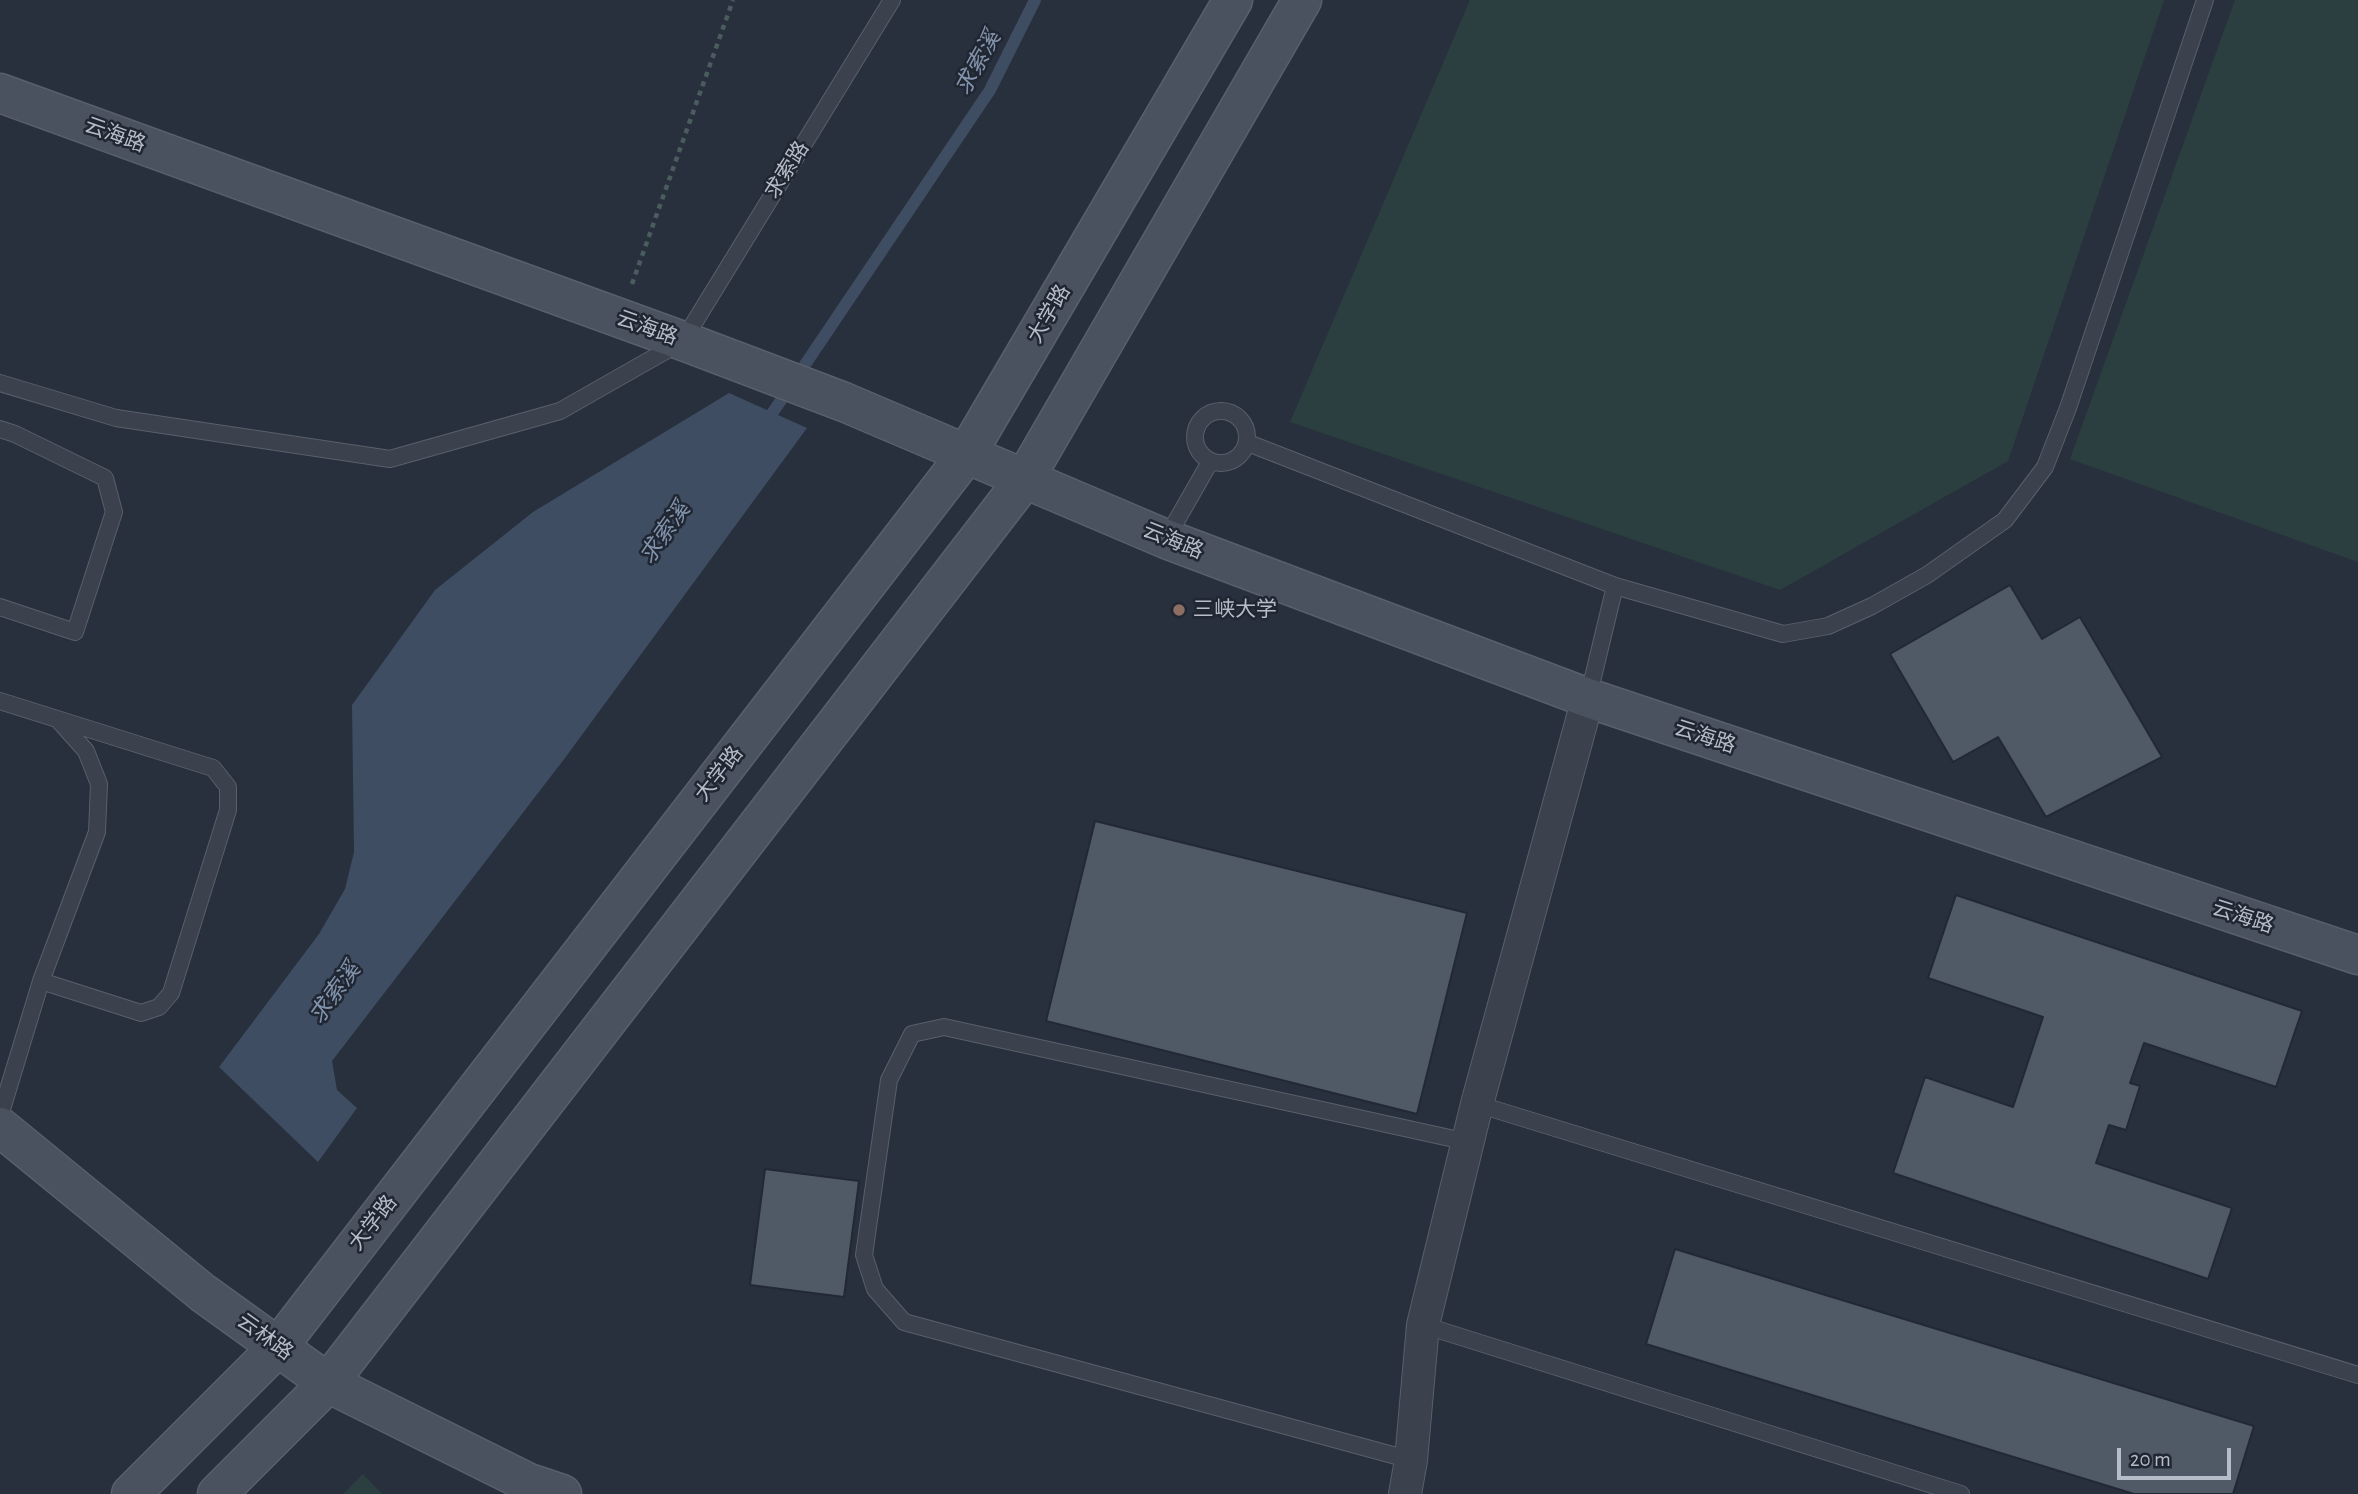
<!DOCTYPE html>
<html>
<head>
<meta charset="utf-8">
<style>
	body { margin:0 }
	#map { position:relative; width:2358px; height:1494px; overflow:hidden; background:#27303c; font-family:"Alegreya Sans",sans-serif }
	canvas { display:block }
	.scale { position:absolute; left:2117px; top:1448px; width:114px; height:32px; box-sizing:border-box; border:4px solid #b7bdc8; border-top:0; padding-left:9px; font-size:21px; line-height:24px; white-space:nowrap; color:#b7bdc8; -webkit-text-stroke:5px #202732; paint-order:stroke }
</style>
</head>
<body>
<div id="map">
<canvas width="2358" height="1494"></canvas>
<div class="scale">20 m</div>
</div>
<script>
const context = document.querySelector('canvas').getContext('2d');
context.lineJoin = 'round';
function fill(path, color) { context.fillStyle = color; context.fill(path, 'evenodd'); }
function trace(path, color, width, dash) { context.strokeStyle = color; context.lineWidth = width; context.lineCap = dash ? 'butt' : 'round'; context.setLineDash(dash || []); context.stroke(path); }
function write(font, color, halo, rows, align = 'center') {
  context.font = font + ' "Alegreya Sans","Noto Sans SC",sans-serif'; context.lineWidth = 5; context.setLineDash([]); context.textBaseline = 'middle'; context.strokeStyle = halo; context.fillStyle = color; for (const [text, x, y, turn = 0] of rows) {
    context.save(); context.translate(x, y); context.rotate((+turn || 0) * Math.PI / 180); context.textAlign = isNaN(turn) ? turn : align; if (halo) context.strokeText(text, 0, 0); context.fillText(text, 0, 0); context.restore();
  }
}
fill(new Path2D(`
	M1470 0H2164L2008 461 1780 590 1290 422Z
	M2235 0H2358V562L2070 459Z
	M363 1474 382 1494H343Z`), '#2c3f40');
fill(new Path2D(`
	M729 393 807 428 565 758 332 1061 337 1090 357 1108 318 1162 219 1067 319 934 345 889 354 852 352 705 435 590 533 512Z`), '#3f4d63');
trace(new Path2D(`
	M765 424 990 90 1035 0`), '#3f4d63', 12);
const building = new Path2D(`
	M2010 585 2042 639 2080 617 2162 757 2046 817 1998 737 1953 762 1890 654Z
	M1095 821 1467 913 1417 1114 1046 1021Z
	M1956 895 2302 1011 2276 1087 2144 1043 2130 1083 2140 1086 2126 1130 2109 1125 2096 1163 2232 1208 2208 1279 1893 1173 1925 1077 2013 1107 2043 1017 1928 978Z
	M765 1169 859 1181 844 1297 750 1285Z
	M1675 1249 2254 1426 2233 1494H2134L1646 1344Z`);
fill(building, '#505a67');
trace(building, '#222934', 2);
const lane = new Path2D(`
	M0 383 116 418 390 459 560 411 683 341 892 0
	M1195 437a26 26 0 1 1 52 0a26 26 0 1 1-52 0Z
	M0 429 15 434 105 478 114 512 75 632 0 607
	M1248 443 1615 586
	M1166 539 1210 462
	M1588 698 1615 586 1783 634 1828 626 1872 606 1927 575 2005 520 2045 467 2068 408 2205 0
	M0 701 213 768 228 787V810L171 993 159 1007 141 1013 41 981
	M1477 1104 2358 1375
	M0 1116 41 981 97 832 99 784 86 751 60 722
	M1423 1325 1961 1494
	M1411 1460 904 1322 875 1289 864 1255 889 1080 912 1034 944 1027 1468 1142`);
const street = new Path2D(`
	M1405 1494 1411 1460 1423 1325 1477 1104 1588 698`);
const secondary = new Path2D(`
	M0 93 683 341 844 402 1166 539 1588 698 2358 955
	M0 1127 203 1293 328 1383 529 1483 562 1494
	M131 1494 278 1347 966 455 1233 0
	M217 1494 328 1383 1024 480 1302 0`);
trace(lane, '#59606b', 18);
trace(street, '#59606b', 34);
trace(secondary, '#59606b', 41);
trace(new Path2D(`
	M632 284 733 0`), '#4b5c5f', 4.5, [5, 5]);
trace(lane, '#3b424d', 16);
trace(street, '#3b424d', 32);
trace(secondary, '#4a515f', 38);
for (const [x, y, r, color] of [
	[1179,610,7,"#8d6e63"]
]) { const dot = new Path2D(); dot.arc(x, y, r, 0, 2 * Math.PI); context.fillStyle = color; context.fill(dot); trace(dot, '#202732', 2.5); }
write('21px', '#b7bdc8', '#202732', [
	["云海路",115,135,20],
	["求索路",787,170,-58],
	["大学路",1049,314,-60],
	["云海路",647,328,20],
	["云海路",1173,541,22],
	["云海路",1705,737,18],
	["大学路",719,774,-52],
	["云海路",2243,917,18],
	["大学路",373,1223,-52],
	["云林路",265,1337,36]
]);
write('21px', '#b7bdc8', '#202732', [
	["三峡大学",1193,610]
], 'left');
write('italic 23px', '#8293ac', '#202732', [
	["求索溪",978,63,-61],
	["求索溪",665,533,-55],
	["求索溪",335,993,-54]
]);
</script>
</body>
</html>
